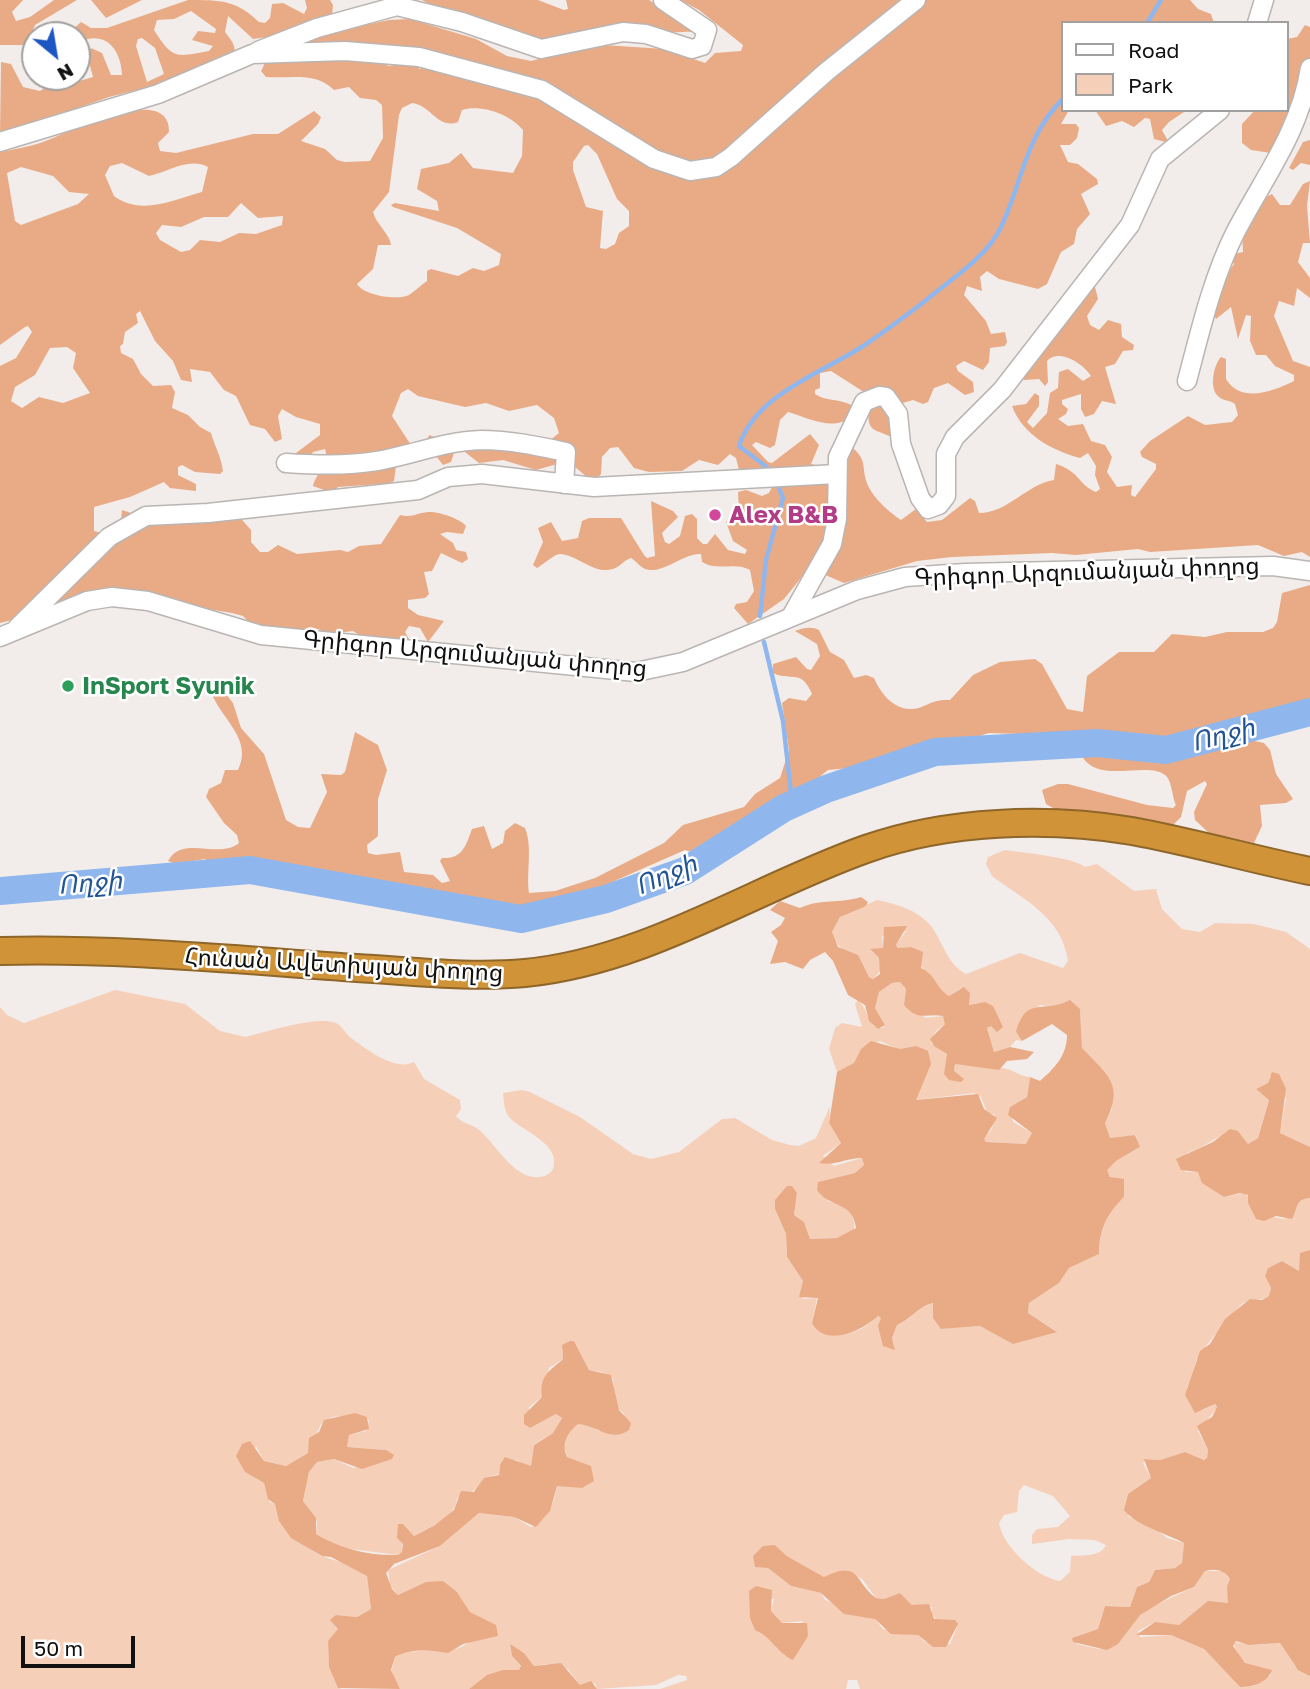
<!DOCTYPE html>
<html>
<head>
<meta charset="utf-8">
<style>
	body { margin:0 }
	#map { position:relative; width:1310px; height:1689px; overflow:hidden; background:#f2edeb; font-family:"Golos Text",sans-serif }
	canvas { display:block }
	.legend { position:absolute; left:1061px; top:21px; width:228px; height:91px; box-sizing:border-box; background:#fff; border:2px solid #a1a09f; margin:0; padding:9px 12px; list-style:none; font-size:21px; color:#131110 }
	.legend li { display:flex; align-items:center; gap:14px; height:35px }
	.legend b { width:35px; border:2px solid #a1a09f }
	.north { position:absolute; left:21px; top:21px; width:70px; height:70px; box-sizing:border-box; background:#fff; border:2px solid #a1a09f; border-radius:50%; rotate:150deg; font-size:19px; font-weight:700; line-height:28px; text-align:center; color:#131110 }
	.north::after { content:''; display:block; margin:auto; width:24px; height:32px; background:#1b56c2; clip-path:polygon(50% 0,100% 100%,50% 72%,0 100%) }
	.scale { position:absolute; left:21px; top:1636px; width:114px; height:32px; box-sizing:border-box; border:4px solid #131110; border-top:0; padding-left:9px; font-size:21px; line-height:24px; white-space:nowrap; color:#131110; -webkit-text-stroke:5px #fff; paint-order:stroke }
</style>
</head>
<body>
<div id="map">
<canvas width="1310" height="1689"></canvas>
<ul class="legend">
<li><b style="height:9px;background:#fff"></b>Road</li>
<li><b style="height:19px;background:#f5cfb8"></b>Park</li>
</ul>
<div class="north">N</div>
<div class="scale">50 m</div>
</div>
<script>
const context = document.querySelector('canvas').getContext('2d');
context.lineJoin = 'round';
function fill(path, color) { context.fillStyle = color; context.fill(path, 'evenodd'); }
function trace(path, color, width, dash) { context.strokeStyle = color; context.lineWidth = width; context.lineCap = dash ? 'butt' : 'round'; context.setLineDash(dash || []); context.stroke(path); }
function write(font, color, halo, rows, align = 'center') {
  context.font = font + ' "Golos Text","Noto Sans Armenian",sans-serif'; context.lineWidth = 5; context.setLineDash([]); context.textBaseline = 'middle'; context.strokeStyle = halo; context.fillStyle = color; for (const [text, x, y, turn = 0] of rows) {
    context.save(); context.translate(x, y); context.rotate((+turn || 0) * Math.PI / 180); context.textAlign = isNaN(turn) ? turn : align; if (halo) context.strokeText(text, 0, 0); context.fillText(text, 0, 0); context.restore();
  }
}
fill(new Path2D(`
	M1005 850C1024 853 1073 857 1085 867L1097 864 1134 891 1156 889 1162 909 1182 929 1200 932 1215 923 1254 924 1286 932 1310 949V1147L1280 1133 1286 1098 1270 1076 1268 1083 1256 1089 1269 1099 1258 1138 1248 1144 1238 1131C1219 1133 1206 1147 1187 1153L1185 1172H1198L1224 1197 1244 1193 1272 1217 1284 1219 1295 1211 1294 1207 1303 1198H1310V1250L1300 1261 1299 1271 1282 1261 1268 1268 1265 1276 1271 1288 1269 1296C1261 1301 1251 1299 1243 1303 1237 1307 1198 1355 1196 1361 1193 1371 1193 1378 1187 1387L1203 1410 1215 1404 1217 1408 1198 1431 1208 1450 1207 1458 1204 1460 1185 1452 1160 1460 1148 1459 1143 1463 1151 1478 1128 1494 1125 1506 1129 1517 1154 1527 1167 1538 1184 1543 1182 1563 1176 1568 1155 1570 1149 1582 1137 1587 1130 1607 1105 1606 1098 1629 1072 1638 1077 1644 1099 1649 1123 1637 1139 1615 1151 1607 1194 1587 1205 1571H1222L1230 1579 1228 1603C1193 1601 1202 1615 1175 1627L1155 1622 1138 1631 1140 1637 1171 1635 1204 1649 1240 1687 1253 1686 1271 1675 1265 1668C1247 1670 1238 1658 1233 1642L1254 1645 1280 1643 1295 1666 1310 1676V1689H860L857 1680H848L846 1689H660L687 1680 686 1676 678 1675 656 1685 597 1689 595 1683 580 1685 568 1669 546 1664 534 1666 524 1653 510 1645 512 1656 521 1667 519 1670 488 1675 469 1689H400L391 1674 395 1657C418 1644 447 1659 468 1643 473 1640 478 1624 481 1618L470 1612 457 1592 427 1582 398 1595 390 1585 388 1570 440 1546 479 1513 514 1517 531 1527C550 1519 553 1504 557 1486H562L583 1463 567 1457C562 1444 568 1432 578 1424L588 1425 599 1431 625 1414C613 1407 614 1392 613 1379L602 1372 589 1370 574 1341 562 1349 563 1359 549 1368 542 1397 529 1407 530 1428 556 1414 562 1418 553 1433 534 1444 531 1466H523L517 1460 500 1465 499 1474 488 1477 477 1489 457 1498C456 1518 429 1527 414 1536L403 1524 402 1552 398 1555 335 1547 316 1534 317 1522 303 1501 309 1472 317 1462 334 1459 353 1468 392 1458 386 1450 347 1447 349 1435 366 1431 369 1421 367 1417 352 1415 332 1417 321 1424 308 1453 286 1466 264 1461 256 1446 245 1472 264 1483 270 1502 275 1504C287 1524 300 1546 322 1556 336 1562 355 1563 367 1576L371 1609 357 1617 336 1615 333 1623 339 1629 328 1641 329 1663 341 1689H0V1007L7 1015 24 1023 115 990 185 1004 220 1031 245 1037C266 1032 317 1015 336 1023 342 1026 346 1034 351 1038 366 1049 396 1072 414 1062L424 1079 460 1100 461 1109 456 1116C462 1124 470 1123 478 1129 496 1143 513 1180 540 1177 545 1177 551 1173 553 1169 562 1144 522 1131 510 1118 504 1112 504 1102 503 1093L522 1090 530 1092 580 1117 633 1154 651 1159 679 1152 722 1119 735 1118 772 1140 790 1145 799 1146 816 1138 830 1106 829 1123 841 1143 823 1156 834 1166 862 1158 864 1165 855 1173 818 1182 828 1201C844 1204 859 1215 853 1232L837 1238 810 1239 804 1222 794 1215 797 1193 787 1186 775 1209 786 1234 787 1257 803 1281V1299L817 1298 812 1323C839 1334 855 1340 877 1316L881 1318 895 1349 892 1338 897 1325C912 1319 919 1306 934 1303L941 1329 980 1326 1013 1343 1056 1331 1028 1313 1029 1303 1059 1283 1069 1268 1099 1254C1099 1229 1107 1214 1124 1197L1106 1170 1116 1161 1139 1148 1136 1135 1110 1138 1105 1123 1112 1109 1106 1073 1082 1048 1080 1009 1040 1005 1020 1020 1016 1032 1022 1041 1016 1040 1010 1047 994 1052 987 1028 991 1026 985 1002 969 1005 960 989 949 996C931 984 920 965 911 947L898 948 896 945 906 931 882 936 883 949 870 950 879 958 881 970 873 979 869 977C858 951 836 954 832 932L840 917 877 900C896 904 918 910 931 926 943 942 947 964 966 974L1020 953 1063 968 1068 961C1062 917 1024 900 992 876L986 864 988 857ZM1024 1485 1053 1496 1070 1516 1058 1527 1037 1529 1032 1535V1544L1069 1539 1095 1540 1106 1545C1100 1557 1084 1555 1071 1556L1070 1572 1060 1581C1036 1577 1003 1547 999 1523L1004 1515 1017 1512 1019 1491ZM775 1545 787 1556 824 1577 846 1570 862 1579 876 1598 884 1599 900 1593 912 1605 932 1607V1615L938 1621 955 1620 957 1627 950 1644 925 1642 918 1635 883 1629 875 1619 825 1600 821 1593 791 1586 768 1568ZM749 1591 774 1599 771 1611 782 1623 803 1621 785 1656 768 1635Z
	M900 982 906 989 904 1005 926 1018 943 1016 946 1023 935 1032 931 1043 944 1051 949 1058 944 1074 954 1071 955 1064C971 1065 987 1068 1002 1068 1011 1068 1020 1077 1030 1077L1027 1097 1010 1107 1013 1122 1032 1133 1027 1144 986 1142 983 1139 992 1129 995 1115 987 1112 981 1097 974 1093 915 1100 924 1080 916 1046 900 1050 880 1041 861 1049 854 1064 837 1072 829 1049 835 1028 842 1023 862 1027 855 1004 858 1000C869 1009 867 1028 882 1028L885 1025 875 1008 879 992 892 983Z`), '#f5cfb8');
fill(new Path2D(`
	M0 0H23L12 12 16 21 30 17 54 0H77L35 25 29 41 23 45H0Z
	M91 0H142L106 18Z
	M188 0C221 0 236 0 259 22L265 23 270 18 272 4 283 3 304 14 307 8 305 0H330L333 5 332 16 341 30 389 20 410 19 476 39 507 56 531 61 567 52 479 17 441 11 422 0H538L564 10 568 9 566 0H649L691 28V32C685 31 680 33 674 32 645 30 633 17 602 30L603 45 665 49 705 63 715 53 741 51 743 45 699 10 680 0H1190L1198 9 1211 14 1214 23H1063V110H1069L1061 124H1076L1079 128 1077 138 1070 145H1060L1068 162 1078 164 1097 179 1098 184 1081 194 1090 214 1077 229 1074 244 1061 252 1047 284 1038 289 999 279 987 271 980 277 982 291 967 286 964 295 986 321 991 334 1005 332 1007 342 1005 346 990 348 989 362 983 370 964 361 956 366 958 371 973 382 974 392 965 395 948 383 934 388 928 402 923 404 913 400 899 404 895 451 891 437C879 430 866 433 869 412L878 401 831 371 820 373V388L815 390V394C827 402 840 398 853 406V417C830 431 812 419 788 412L780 420 775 445 770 448 756 442 752 445 768 462 772 463 810 434 819 445 811 464 835 469 853 448C868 462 861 466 867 483 872 497 889 512 901 520L916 509 927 522 942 520 970 498 975 501 979 513C1008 513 1027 484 1054 480L1056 464C1081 472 1078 485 1096 492L1100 489 1095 475 1096 466 1088 453 1080 458C1051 450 1023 435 1012 406L1026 404 1035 393 1039 396V406L1027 422 1033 428 1047 413 1050 393 1058 388 1059 372 1068 369 1083 381 1091 376C1083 363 1058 348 1047 361L1048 382 1045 386 1039 379 1024 380 1021 376 1090 287H1095L1098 299 1087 316 1090 325 1099 330 1108 320 1121 324 1122 337 1134 345 1133 350 1123 351 1115 364 1105 367 1116 404 1102 401 1094 414 1085 417 1081 409V394L1062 400V404L1068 409 1066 414 1058 419 1068 426 1083 424 1091 441 1105 445 1112 457 1107 472 1117 487 1132 485 1131 495 1135 497 1156 469V464L1142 457 1140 452 1150 441 1188 416 1205 425 1232 422 1238 415 1235 404C1230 400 1223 401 1219 397 1208 389 1214 364 1221 357L1226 359V379C1241 404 1274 391 1294 381V375L1275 366 1266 355H1256L1250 341 1251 316 1246 315 1238 339 1231 307 1216 319 1214 315 1223 280 1234 264 1229 255 1243 252 1242 232 1264 198 1272 194 1280 205H1290L1303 184 1310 181 1307 206 1310 243H1303L1298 262 1310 278V298L1297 288 1294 306 1279 301 1274 316 1293 361 1310 367V557L1302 552 1284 556 1258 545 1150 552 1138 549 1076 555 1052 553 952 557 917 561 844 583 809 568 784 599 748 624 734 608 736 604 747 602 754 591 750 570C735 561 718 572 702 562L701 554C683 553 663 575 645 569 639 566 636 561 631 558 624 560 620 567 613 569 594 575 578 555 560 554 554 554 543 565 537 568L533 565 543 542 538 528 551 522 562 541 578 538 582 521 589 518H621L644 555 647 558 655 556 651 501 673 511 678 517 662 533 665 542 669 544 680 536 685 516 692 514 697 519V538L703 544H707L715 534 728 550 745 554 747 550 733 541 726 522 739 511 738 492 746 490 762 496 769 493 773 485 762 468H754L741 478 736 458 730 454 718 465 699 460 682 471 649 472 634 468 618 447 610 448 602 457 601 474 596 480 588 478 568 461 536 470 503 460 479 463 461 449 454 453 451 462 443 465 426 443 429 435 445 441 548 442 559 433 554 418 537 405 509 411 486 403 465 407 418 396 408 389 401 393 392 416 411 445 398 452 394 481 383 487 380 484 338 487 332 493 313 486C316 473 330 463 325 449L313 452 307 462 292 456 320 435V424L296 417 282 409 278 416 282 439 275 442 265 429 250 425 236 396 224 390 210 372 190 369 192 382 181 380 173 361 155 341 140 311 136 314 138 323 125 332 123 344 120 346 121 353 133 359 141 374 153 386 171 385 175 392 172 408 188 415 200 427 211 433C215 447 221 456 223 471L220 474 195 472 182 465 178 467V475L196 484V491L170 488 164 482 130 497 94 507V531L103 533 121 521 122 510 134 514H237L251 530V542L260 552H268L278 545 297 554 340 550 348 552 359 546 381 544 400 515C413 518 416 513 428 512 438 511 461 519 466 526L463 534 447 532 440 534 453 543 456 550 466 552 468 559 462 563 441 553 432 571 424 572 429 594 425 598 408 600V608L418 615 444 621 428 642 420 628 409 626 405 632 409 639 407 642 376 636 364 638 353 631 329 634 318 629 293 631 252 625 243 616 232 613 115 594 0 623V366L16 358 32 332 28 326 25 327 0 345V152C15 149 29 147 43 142 64 135 170 80 169 132L158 143 160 151 176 153 253 134H278L314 111 321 117 318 124 301 141 325 149 337 160 345 162 370 161 383 138 382 105 376 100 360 98 349 87 334 90C315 71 291 79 266 77L261 71 265 63 339 59 373 60 389 66 410 62 420 69 428 65V52L413 46 389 51 358 42 311 48 275 36 253 39 228 16 225 32C237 47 238 51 227 67L109 97 0 135 1 62 11 64 23 87 40 91 46 87 50 77H64L65 81 73 83 93 77 87 55 91 48 102 53 111 75H122C121 48 104 29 77 43V35H48V28L70 32 81 22 91 28H107ZM191 11 216 29 215 33 198 31 192 40 213 46 209 51C176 57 173 60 154 30L157 20 174 19ZM142 38 155 48 164 74 147 82 136 46 138 39ZM412 103C431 105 438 130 458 122L462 110C481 104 510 114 523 130L522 156 513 173 473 168 461 153 449 163 421 169 417 189 437 201 439 211 395 203 391 205 393 207 457 228 501 254 499 265 484 271 473 268 458 276 431 269 427 271V281C421 285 415 291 409 295 397 301 363 295 357 284L373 269 378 245H391C390 234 376 224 373 212L389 192 399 115 402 108ZM588 145 597 154 617 199 629 211V226L619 233 615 244 606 249 600 248 603 211 586 207 573 170V162L584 146ZM122 163 149 176C169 172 188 157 208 167L202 192C173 200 141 216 114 196L105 175 110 166ZM21 167 53 176 69 192 89 194 78 204 21 225 15 221 7 173ZM241 203 258 218 283 216 282 225 256 234 239 233 220 242 200 240 190 250 181 252 160 240 156 233 162 225 181 227 204 217H228ZM67 347 76 353 73 368 90 393 63 403 39 397 22 408 11 401 15 387 35 375 50 348Z
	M1305 25 1310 27V69L1299 99 1271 153 1251 150 1242 143V124L1255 110H1287V39L1297 37Z
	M1095 110H1187L1169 122 1162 130 1169 143 1154 139 1150 119 1145 118 1134 127 1122 121 1106 126Z
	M1310 140V165L1301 163 1293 170 1289 168 1303 142Z
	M1310 585V700L1288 704 1275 716C1253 719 1212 722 1196 742L1201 754 1245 739 1264 743 1270 750 1276 774 1293 799 1286 803 1260 805 1262 826 1254 843 1211 835 1195 820 1194 812 1207 784 1205 781 1187 791 1181 817 1172 826 1058 811 1046 804 1042 790 1058 784H1068L1147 805 1173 808 1176 805C1172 797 1172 780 1165 775 1146 760 1094 787 1080 752 1100 742 1123 772 1146 745L1143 738 989 733 963 741 939 740 894 764 828 770 795 796 777 801 756 817 735 823 714 847 702 855 685 850 569 901 536 910 432 902 409 887 363 884 319 887 305 883 294 869H289L230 877 221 874 205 859 176 864 168 861C182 834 219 860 239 843L237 835 224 823 206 797 209 789 221 783 225 770H238C255 737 215 715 210 687L215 680 233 703 241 728 264 754 286 820 298 827 310 828 327 792 321 774 341 775 345 772 355 732 378 745 387 770 378 799V836L367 845 368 853 376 855 400 852 404 872 433 875 442 883 450 881 440 861 442 858C463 859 466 845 472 829L484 826 492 849 503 843 505 831 515 823 525 828C533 848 526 872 529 893L555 891 595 878 664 843 683 825 744 807 755 794 780 778 789 750 782 703 789 698 806 701 812 694C801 668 792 682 773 673V664L796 657 807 669 811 670 820 656 817 644 795 631C802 628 812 626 819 630L830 652 844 660 854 678 866 675 874 678C880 692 893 710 912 709 926 708 930 699 950 700L973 675 1000 662 1035 659 1042 664 1067 709 1083 712 1087 676 1119 652H1154L1172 634 1205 637 1227 632H1263L1273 628 1277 622 1282 593Z
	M861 897 868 902 866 906 840 917 832 932 838 947 858 955 869 977 873 979 880 974 879 958 870 949 883 948 884 927 907 926 896 945 898 948 911 947 923 952 921 968C937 976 934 986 949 996L964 987 970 993 969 1005 985 1002 993 1006 1003 1027 997 1032 991 1026 987 1028 994 1052 1010 1047 1034 1052 1027 1059 1007 1061 999 1070 955 1064 954 1071 964 1079 961 1082 949 1080 944 1074 947 1054 934 1046 930 1039 945 1024 943 1016C927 1013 918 1022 904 1005L906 989 900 982 892 983 879 992 875 1008 885 1025 878 1029 869 1021 865 1005 848 995 833 961 825 952 810 960 803 969 785 962 770 964 778 941 771 932 781 925 785 918 770 910 780 901 800 908C822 898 839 904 861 897Z
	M1070 1000 1080 1009 1082 1048C1108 1075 1125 1085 1105 1123L1110 1138 1135 1135 1140 1147 1116 1161 1107 1170 1110 1177 1124 1179V1197C1107 1214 1099 1229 1099 1254L1069 1268 1059 1283 1029 1303 1028 1313 1057 1332 1013 1344 980 1326 941 1329 933 1318V1303C919 1306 911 1319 897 1325L892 1338 895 1350 883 1346 878 1326 881 1318 878 1316C862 1331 825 1348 812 1323L818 1298 799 1297 803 1281 787 1257 786 1234 775 1209V1200L787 1186H792L797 1193 794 1215 804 1222 810 1239 837 1238 856 1228C853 1201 829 1208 817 1190L818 1182 855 1173 864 1165 862 1158C846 1158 836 1166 819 1163L841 1143 829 1123 837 1072 854 1063 861 1049 871 1041 900 1049 916 1046 928 1051 931 1064 916 1100 978 1094 984 1109 997 1118 984 1139 986 1142 1026 1144 1032 1133 1008 1115 1010 1107 1027 1097 1030 1077 1040 1081C1055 1068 1067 1055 1067 1035L1052 1024 1022 1041 1016 1032C1026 995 1044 1014 1070 1000Z
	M1272 1072 1279 1074 1286 1089 1280 1133 1310 1147V1198C1294 1199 1298 1209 1292 1219L1276 1216 1264 1221 1256 1219 1248 1203V1195L1240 1193 1224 1197 1202 1183 1198 1172 1181 1170 1176 1159 1213 1142 1230 1129 1238 1131 1248 1144 1258 1138 1269 1100 1256 1089 1268 1083Z
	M1310 1250V1676L1298 1670 1280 1643 1249 1645 1236 1641 1233 1646 1245 1663 1272 1670C1267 1683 1253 1687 1240 1687L1204 1649 1171 1635H1136L1155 1622 1179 1625 1208 1601 1228 1603 1227 1587 1230 1579C1224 1570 1216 1568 1205 1571L1194 1587 1171 1596 1140 1615 1118 1644 1107 1650 1073 1642 1072 1638 1098 1629 1105 1606 1130 1607 1137 1587 1149 1582 1155 1570 1175 1568 1182 1563 1184 1543C1168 1534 1135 1525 1124 1510L1128 1494 1151 1478 1144 1459 1160 1460 1185 1452 1204 1460 1207 1458 1208 1450 1197 1426 1212 1417 1217 1407 1215 1404 1195 1413 1185 1395 1200 1351 1210 1344 1225 1319 1250 1299 1262 1300 1269 1296 1271 1288 1265 1276 1268 1268 1282 1261 1299 1271 1300 1253Z
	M570 1341H574L589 1370 611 1375 619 1410 631 1423 629 1430C610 1443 597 1425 578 1424 568 1432 561 1444 567 1457L591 1466 594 1481 582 1488 557 1486 550 1511 536 1527 514 1517 479 1513 440 1546 394 1564 386 1573 392 1589 398 1595 426 1582 443 1581 457 1592 470 1612 496 1625 498 1636 463 1644 448 1653C430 1650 411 1648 395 1657L391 1670 400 1689 338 1688 329 1667 328 1641 338 1629 330 1620 336 1615 357 1617 371 1609 367 1576 331 1557 322 1556 291 1538 279 1521 275 1504 268 1499 264 1483 245 1472 236 1456 242 1444 250 1441 264 1461 286 1466 308 1453 309 1438 319 1432 324 1420 355 1413 367 1417 369 1429 349 1435 347 1447 386 1450 394 1455 392 1459 362 1469 334 1459 317 1462 309 1472 303 1501 316 1518V1534C338 1548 369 1556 398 1555L402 1552 403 1544 397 1538 398 1524H403L414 1536 435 1525 454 1510 461 1491 474 1492 484 1478 499 1475 500 1465 505 1457 531 1466 534 1445 553 1433 562 1418 556 1414 530 1428 524 1424V1415L542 1397C539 1375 550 1371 563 1359L562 1345Z
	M775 1545 787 1556 824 1577C861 1559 854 1582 876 1598L884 1599 900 1593 912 1605 929 1604 934 1619 955 1620 958 1624 946 1647H933L918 1635 891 1634 875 1619 844 1614 821 1593 791 1586 768 1568 755 1567 753 1556 763 1546Z
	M756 1586 772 1590 771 1611 782 1623H807L808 1636 793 1660C778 1654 772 1637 755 1630L750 1618 749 1591Z
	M510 1644 524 1653 534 1666 561 1663 580 1685 591 1681 597 1689H469L487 1675 503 1670H519L521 1666 512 1656Z`), '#e9ab85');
trace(new Path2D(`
	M1147 23 1161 0
	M773 472 739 446C755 396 818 374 860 348 882 334 904 317 925 301 950 280 987 257 1001 227 1022 183 1026 134 1063 99
	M760 616 766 560 783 498 776 480
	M764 642 783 721 791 793 784 808`), '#90b7ed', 4.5);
trace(new Path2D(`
	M0 891 250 870 521 919 606 899 685 871 784 808 826 789 935 752 1097 743 1166 750 1310 712`), '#90b7ed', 28);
const minor = new Path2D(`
	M1257 23 1264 0
	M258 51 317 28 397 6 462 22 541 49 623 32 646 34 692 49 702 46 707 30 663 0
	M0 142 158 94 252 54 345 51 419 57 542 90 654 159 690 171 716 167 731 157 826 72 916 0
	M1187 381C1200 332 1212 279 1235 233 1264 177 1300 132 1310 68
	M286 463C316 465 347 466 377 461 412 455 445 441 481 440 510 440 538 446 566 452L564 484
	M792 615 832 544 837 519 838 457 864 402 879 396 886 397 898 414 901 444 920 498 928 509 939 505 946 496V454L955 437 1002 390 1130 225 1160 159 1220 110
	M17 628 109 537 146 516 208 513 418 490 448 477 482 474 594 487 837 474
	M0 637 87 601 112 597 148 601 261 635 636 672 683 662 857 590 905 577 965 573 1273 566 1310 571`);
const highway = new Path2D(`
	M0 951C119 948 238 960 357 968 412 971 470 978 525 973 647 961 753 889 866 849 948 820 1047 817 1132 831 1192 842 1251 859 1310 871`);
trace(minor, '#bab5b2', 21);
trace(highway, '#8e6629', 30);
trace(minor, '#fff', 18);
trace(highway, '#d09337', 26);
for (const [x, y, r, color] of [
	[715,515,7,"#d1479c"],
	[68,686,7,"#2e9e5b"]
]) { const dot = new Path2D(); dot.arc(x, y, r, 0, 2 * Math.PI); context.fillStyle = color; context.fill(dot); trace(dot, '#fff', 2.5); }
write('bold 24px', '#b23c85', '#fff', [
	["Alex B&B",729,515]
], 'left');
write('24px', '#131110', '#fff', [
	["Գրիգոր Արզումանյան փողոց",1087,572,-2],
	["Գրիգոր Արզումանյան փողոց",475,654,5],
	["Հունան Ավետիսյան փողոց",344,965,3]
]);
write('bold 24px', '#27864d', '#fff', [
	["InSport Syunik",82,686]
], 'left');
write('italic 26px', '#225495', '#fff', [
	["Ողջի",1223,735,-15],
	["Ողջի",666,875,-23],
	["Ողջի",90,883,-5]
]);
</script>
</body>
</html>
